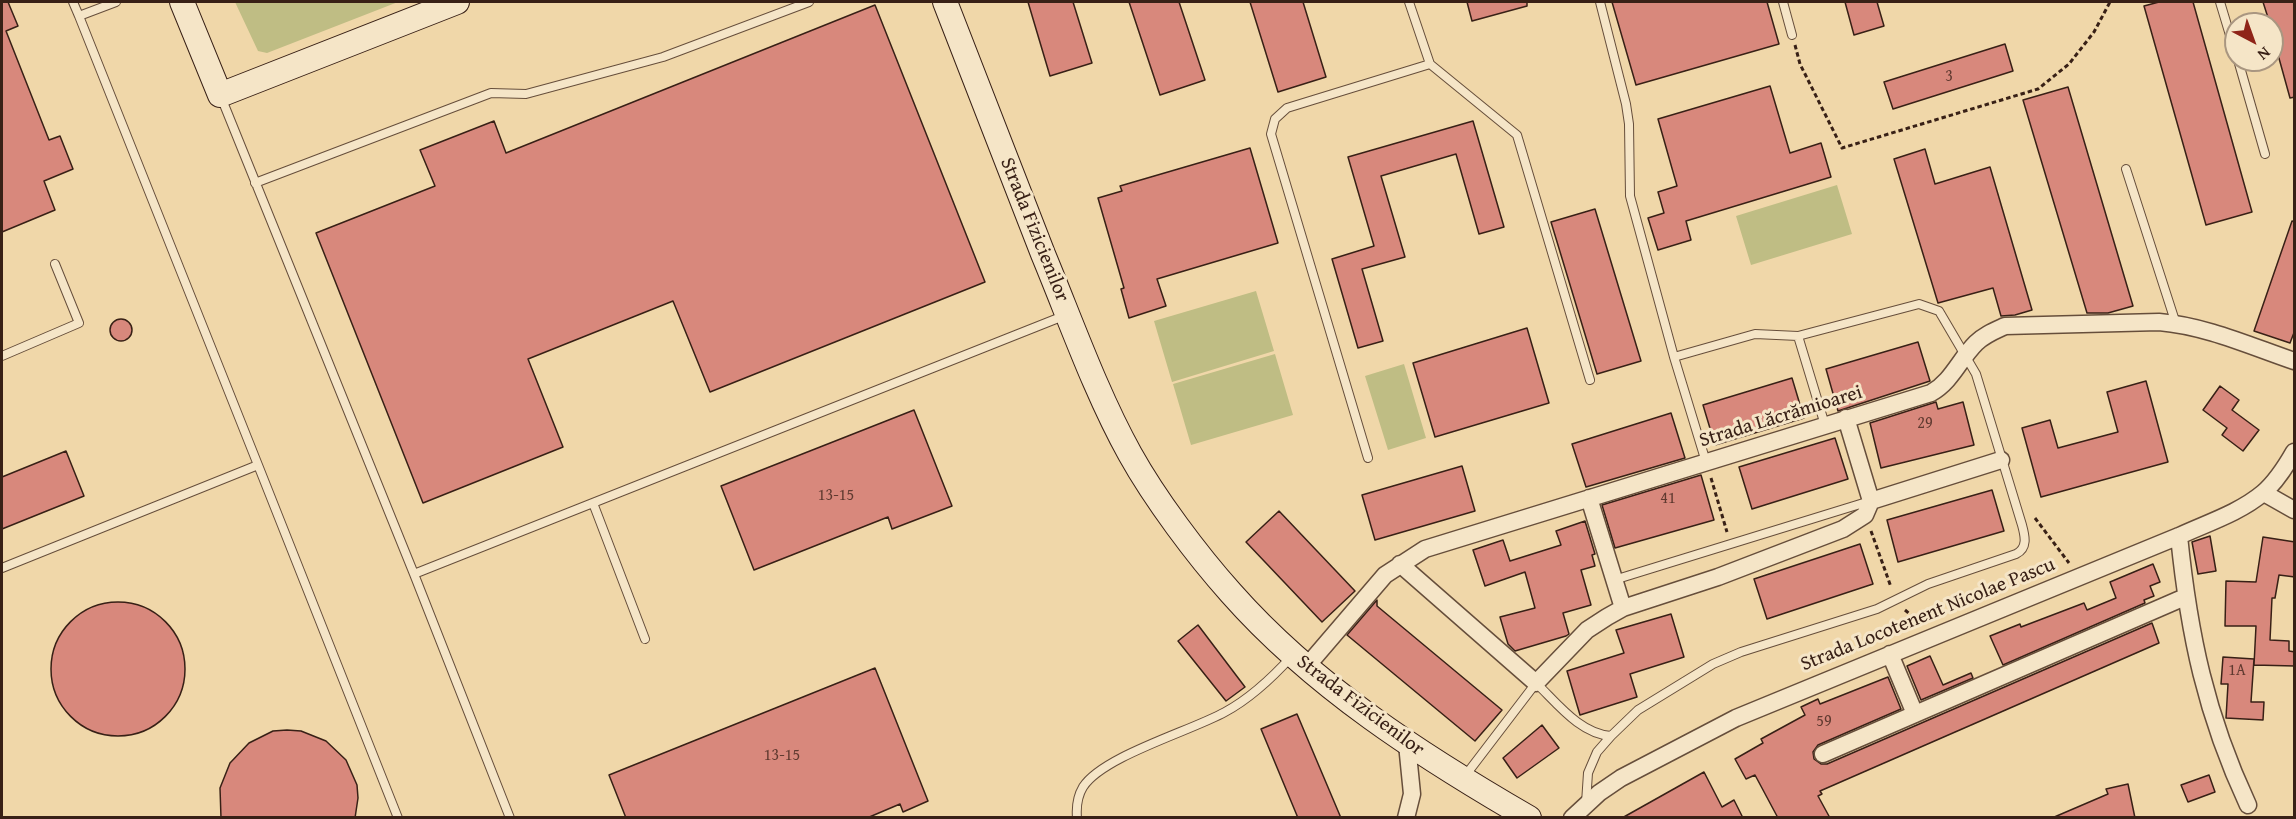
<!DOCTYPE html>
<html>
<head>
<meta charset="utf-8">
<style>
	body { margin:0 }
	#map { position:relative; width:2296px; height:819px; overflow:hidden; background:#f0d7a9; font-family:"Gentium Book Plus",serif }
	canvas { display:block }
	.frame { position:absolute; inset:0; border:3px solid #382016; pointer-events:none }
	.north { position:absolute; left:2224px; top:12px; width:60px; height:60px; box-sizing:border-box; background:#f5e5c7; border:2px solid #a99680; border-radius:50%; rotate:139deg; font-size:16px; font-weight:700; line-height:24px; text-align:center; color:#382016 }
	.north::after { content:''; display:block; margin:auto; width:21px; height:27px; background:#8f2418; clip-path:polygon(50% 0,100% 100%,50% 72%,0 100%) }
</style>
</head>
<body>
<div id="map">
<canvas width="2296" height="819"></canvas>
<div class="frame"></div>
<div class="north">N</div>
</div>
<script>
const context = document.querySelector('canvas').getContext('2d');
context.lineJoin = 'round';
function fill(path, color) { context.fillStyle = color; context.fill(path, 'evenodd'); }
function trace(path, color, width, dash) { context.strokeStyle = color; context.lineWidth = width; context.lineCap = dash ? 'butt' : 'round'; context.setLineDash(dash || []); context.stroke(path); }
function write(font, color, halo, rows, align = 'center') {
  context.font = font + ' "Gentium Book Plus",serif'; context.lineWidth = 6; context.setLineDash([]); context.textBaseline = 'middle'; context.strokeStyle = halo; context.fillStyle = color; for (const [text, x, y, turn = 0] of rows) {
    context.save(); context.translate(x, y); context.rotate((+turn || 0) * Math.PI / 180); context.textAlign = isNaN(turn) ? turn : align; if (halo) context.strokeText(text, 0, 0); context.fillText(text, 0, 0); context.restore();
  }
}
fill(new Path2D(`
	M235 2H398L267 53 258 51Z
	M1837 185 1852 234 1751 265 1736 216Z
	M1256 291 1274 351 1172 382 1154 321Z
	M1275 354 1293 415 1191 445 1173 384Z
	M1404 364 1426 438 1388 450 1365 376Z`), '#bfbd84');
const building = new Path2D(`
	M2 2H8L18 26 6 31 49 140 60 136 73 169 44 181 55 210 2 232Z
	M1028 2H1073L1092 63 1050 76Z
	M1129 2H1179L1205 80 1160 95Z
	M1250 2H1303L1326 77 1278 92Z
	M1467 2H1527V6L1472 21Z
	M1612 2H1767L1779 44 1636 85Z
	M1845 2H1877L1884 26 1854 35Z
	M2159 2H2193L2252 212 2206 225 2144 6Z
	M2263 2H2295V97L2290 98 2272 33V24H2270Z
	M875 5 985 282 710 392 673 301 528 359 563 447 423 503 316 233 435 186 420 150 494 121 506 153Z
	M2005 44 2013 71 1893 109 1884 82Z
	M1770 86 1790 153 1821 143 1831 177 1686 221 1691 240 1658 250 1648 218 1664 213 1658 192 1677 186 1658 119Z
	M2068 87 2133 306 2108 313H2087L2023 100Z
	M1473 121 1504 227 1479 234 1456 154 1381 176 1405 257 1362 269 1383 341 1358 348 1332 259 1374 246 1348 157Z
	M1250 148 1278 243 1157 279 1166 306 1129 318 1121 289 1124 288 1098 198 1122 191 1120 186Z
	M1925 149 1935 184 1990 167 2032 310 2015 315 2001 316 1993 288 1938 303 1894 159Z
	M1595 209 1641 361 1597 374 1551 222Z
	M2292 221 2295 222V330L2290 343 2254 331Z
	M110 330a11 11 0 1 1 22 0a11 11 0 1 1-22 0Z
	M1527 328 1549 403 1435 437 1413 363Z
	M1918 342 1930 381 1838 411 1826 369Z
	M1792 378 1804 418 1715 445 1703 405Z
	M2146 381 2168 462 2041 497 2022 428 2050 420 2058 448 2118 432 2107 392Z
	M2220 386 2239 400 2232 410 2259 430 2243 451 2222 435 2227 428 2203 410Z
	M1936 402 1938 409 1963 402 1974 445 1881 468 1870 423Z
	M914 410 952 506 892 529 888 517 754 570 721 486Z
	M1671 413 1685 458 1586 487 1572 444Z
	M1835 438 1848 479 1752 509 1739 467Z
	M66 451 84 496 2 529V477Z
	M1462 466 1475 511 1375 540 1362 495Z
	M1701 475 1714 520 1615 548 1602 505Z
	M1992 490 2004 531 1898 562 1887 520Z
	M1279 511 1355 591 1322 622 1246 542Z
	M1585 521 1595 554 1592 555 1595 566 1581 570 1591 605 1563 613 1569 634 1566 636 1515 651 1508 644 1500 617 1535 608 1525 572 1485 586 1473 550 1503 540 1510 561 1561 545 1556 531Z
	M2210 536 2216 571 2198 574 2192 542Z
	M2263 537 2295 542V577L2279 575 2275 598H2272L2270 640 2289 641V651L2295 652V666L2254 665 2256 626H2225L2226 581 2256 582Z
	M1860 544 1873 584 1767 619 1754 579Z
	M2153 564 2160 582 2150 586 2154 596 2144 600 2145 603 2003 665 1990 636 2020 624 2021 627 2084 603 2087 610 2116 598 2110 582Z
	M1377 600V606L1502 710 1475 741 1347 635Z
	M51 669a67 67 0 1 1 134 0a67 67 0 1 1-134 0Z
	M1671 614 1684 657 1630 674 1637 697 1580 715 1567 671 1624 653 1616 630Z
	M2152 623 2159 643 1820 791 1822 794 1818 796 1830 818H1778L1755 775 1746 779 1735 759 1763 743 1761 739 1805 715 1801 707 1818 699 1820 704 1888 677 1901 709 1818 745 1813 752 1814 759 1821 764H1827Z
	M1198 625 1245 687 1226 701 1178 641Z
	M1930 656 1943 685 1971 673 1973 678 1921 700 1907 666Z
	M2223 657 2254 659 2251 702H2264L2263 720 2226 718 2228 684H2221Z
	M875 668 928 801 903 812 900 804 867 818H626L609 775Z
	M1297 714 1341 818H1298L1261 729Z
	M1542 725 1559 748 1517 778 1503 758Z
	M287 730 301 731 326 741 346 760 357 785 358 798 355 818H221L220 788 230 763 249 743 273 731Z
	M1704 772 1722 807 1734 800 1743 818H1622Z
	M2209 775 2215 792 2188 802 2181 785Z
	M2128 784 2135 818H2052L2108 794 2106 789Z`);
fill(building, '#d8887c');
trace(building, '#382016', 1.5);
const lane = new Path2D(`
	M73 2 79 16
	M1409 2 1430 64 1517 135 1590 380
	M1600 2 1626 104 1629 124 1630 196 1674 357 1706 462
	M1783 2 1792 35
	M2220 2 2236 55
	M2238 60 2265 154
	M221 97 414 574 510 818
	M2126 169 2176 324
	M255 183 491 93 526 94 663 57 809 2
	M1798 336 1825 425
	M2 356 79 323 55 264
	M1368 458 1271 134 1275 119 1287 108 1430 64
	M258 465 398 818
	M593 503 645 639
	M2 568 258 465 79 16 116 2
	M414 574 1066 315
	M1614 580 1870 501
	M1465 776 1536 683C1557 703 1580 734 1611 736
	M1586 803 1588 773 1597 752 1611 736 1638 710 1713 664 1741 652 1877 609 1928 584 2016 554C2028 548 2025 536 2022 525L1976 374 1939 311 1919 304 1798 336 1755 334 1674 357
	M1077 818C1076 806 1077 797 1083 787 1103 756 1191 731 1225 712 1251 698 1272 678 1292 656`);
const street = new Path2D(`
	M1846 418 1871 501
	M2264 493 2294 510
	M1589 498 1623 608
	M2179 536C2189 635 2206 715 2248 805
	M1400 564 1536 683 1587 630 1607 617 1623 608 1718 577 1843 529 1865 515 1871 501 2001 460
	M1890 654 1915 714
	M1307 666 1385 575 1425 549 1931 393C1952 381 1959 360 1976 343 1984 335 1994 331 2005 326L2159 322C2206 326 2250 346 2294 361
	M1823 754 2185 597
	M1406 818 1412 794 1407 744
	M1572 818 1599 793 1621 778 1736 718 2179 536C2207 523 2239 513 2263 493 2276 482 2286 466 2294 452`);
const secondary = new Path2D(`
	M182 2 220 95 457 2
	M945 2C977 86 1010 170 1043 254 1070 319 1096 393 1130 454 1155 499 1197 555 1231 593 1314 687 1422 756 1529 818`);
trace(lane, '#664e3b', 10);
trace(street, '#664e3b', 19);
trace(secondary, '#382016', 26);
trace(new Path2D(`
	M1795 45 1800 64 1842 148 2038 89 2069 64 2094 32 2110 2
	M1711 478 1727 532
	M2035 518 2069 563
	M1871 531 1891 587
	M1905 610 1920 623`), '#382016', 3, [4.5, 3]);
trace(lane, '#f5e5c7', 8);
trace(street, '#f5e5c7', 16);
trace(secondary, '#f5e5c7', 24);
write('16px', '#603a30', null, [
	["3",1949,77],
	["29",1925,424],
	["13-15",836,496],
	["41",1668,499],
	["1A",2237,671],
	["59",1824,722],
	["13-15",782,756]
]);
write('20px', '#382016', '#f5e5c7', [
	["Strada Fizicienilor",1034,230,68],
	["Strada Lăcrămioarei",1781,417,-17],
	["Strada Locotenent Nicolae Pascu",1928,615,-22],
	["Strada Fizicienilor",1360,706,37]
]);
</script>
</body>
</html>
